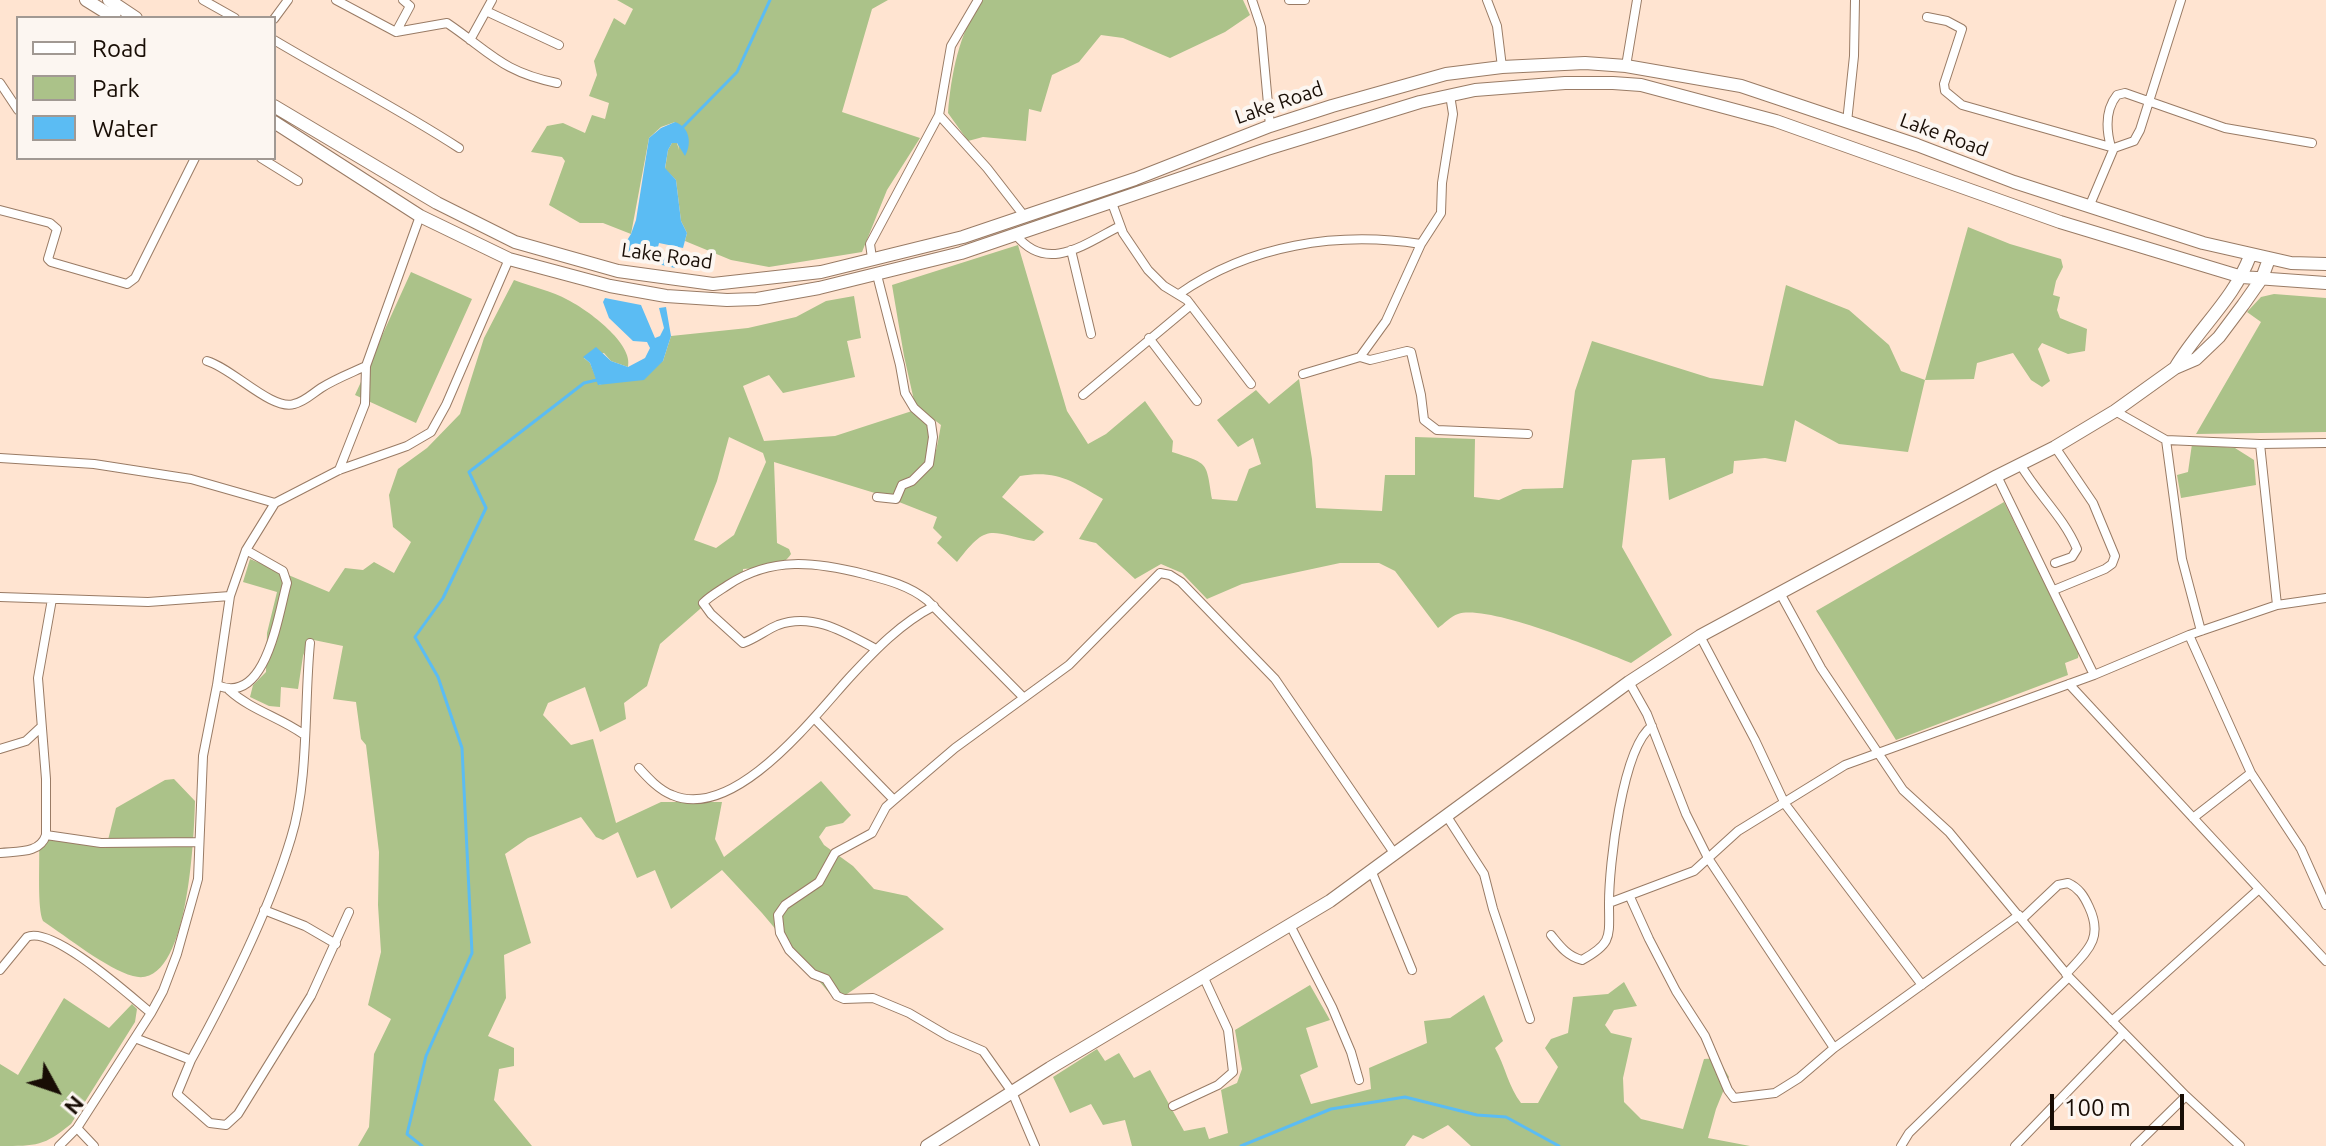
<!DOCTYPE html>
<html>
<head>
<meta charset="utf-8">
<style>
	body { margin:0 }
	#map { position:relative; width:2326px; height:1146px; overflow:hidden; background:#ffe4d1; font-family:Ubuntu,sans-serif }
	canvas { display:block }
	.legend { position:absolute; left:16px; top:16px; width:260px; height:144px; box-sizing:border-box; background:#fcf6f1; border:2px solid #a19993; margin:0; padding:10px 14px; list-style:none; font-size:24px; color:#180d05 }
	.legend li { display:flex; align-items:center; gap:16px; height:40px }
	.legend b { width:40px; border:2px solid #a19993 }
	.north { position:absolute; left:16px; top:1050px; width:80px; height:80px; -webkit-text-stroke:6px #fcf6f1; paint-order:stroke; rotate:130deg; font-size:22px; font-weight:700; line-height:32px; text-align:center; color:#180d05 }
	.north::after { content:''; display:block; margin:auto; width:28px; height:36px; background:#180d05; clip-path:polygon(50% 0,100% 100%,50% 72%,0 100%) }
	.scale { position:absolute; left:2050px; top:1094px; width:134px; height:36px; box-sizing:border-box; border:4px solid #180d05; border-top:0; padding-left:10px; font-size:24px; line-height:28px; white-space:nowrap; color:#180d05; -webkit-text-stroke:6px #fcf6f1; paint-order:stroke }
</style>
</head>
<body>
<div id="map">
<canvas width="2326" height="1146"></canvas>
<ul class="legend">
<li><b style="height:10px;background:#fff"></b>Road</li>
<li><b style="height:22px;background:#abc289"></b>Park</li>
<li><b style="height:22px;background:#5bbcf3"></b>Water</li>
</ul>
<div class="north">N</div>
<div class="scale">100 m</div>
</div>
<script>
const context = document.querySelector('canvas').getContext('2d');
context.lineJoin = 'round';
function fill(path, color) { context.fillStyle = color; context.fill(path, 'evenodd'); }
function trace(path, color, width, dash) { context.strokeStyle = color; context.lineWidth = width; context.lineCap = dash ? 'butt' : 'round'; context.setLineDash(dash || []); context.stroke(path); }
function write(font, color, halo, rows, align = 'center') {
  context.font = font + ' Ubuntu,sans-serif'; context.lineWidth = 8; context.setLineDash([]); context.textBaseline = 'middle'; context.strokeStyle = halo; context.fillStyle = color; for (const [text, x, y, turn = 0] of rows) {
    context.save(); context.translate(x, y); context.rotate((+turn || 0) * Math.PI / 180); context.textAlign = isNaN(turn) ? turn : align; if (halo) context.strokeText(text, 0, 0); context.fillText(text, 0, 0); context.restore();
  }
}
fill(new Path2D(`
	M617 0H888L872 9 842 112 920 138 887 190 862 252 769 267 731 260 685 241 687 233 681 221 676 180 665 169 668 150 672 143H677L679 150 675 122 661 127 649 138 631 234 603 223H580L549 205 565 161 562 157 531 152 547 126 563 123 585 133 592 115 605 119 609 103 589 96 597 75 594 61 614 18 625 25 633 9Z
	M982 0H1243L1250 15 1225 32 1170 58 1123 38 1101 35 1079 62 1052 75 1041 112 1029 109 1026 141 983 137 968 141 948 113C951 75 959 32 982 0Z
	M1968 227 2010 244 2061 259 2063 267 2056 281 2053 295 2060 297 2057 310 2060 318 2087 329 2085 351 2068 354 2042 343 2038 349 2050 381 2042 387 2031 380 2013 353 1977 363 1974 379 1925 380 1908 452 1839 444 1795 420 1786 462 1765 458 1734 461 1733 473 1669 500 1665 458 1632 460 1622 547 1672 635 1631 663C1599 650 1488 604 1458 614 1451 616 1444 624 1438 628L1395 571 1379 563H1340L1242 584 1207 599 1182 573 1161 564 1135 579 1096 543 1079 539 1103 499C1072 481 1057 470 1020 476L1002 497 1044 532 1034 541C988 532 988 522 957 562L937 543 942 537 933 528 937 517 899 502 905 487C934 476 936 452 941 425L915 405 904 356 892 285 1018 245 1067 411 1088 444 1106 434 1145 401 1173 441 1172 452C1209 464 1206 461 1212 499L1237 501 1249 469 1261 464 1253 438 1238 447 1217 420 1256 390 1269 404 1299 379 1312 459 1316 508 1382 511 1385 475H1415V437L1475 439 1474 497 1499 500 1523 489 1563 488 1575 391 1592 341 1710 378 1763 386 1786 285 1849 310 1889 345 1901 371 1925 380Z
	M411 272 472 299 416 423 355 395Z
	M514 280C532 287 552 291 568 300 588 310 634 344 628 367L611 361 604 353 584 358 590 363 599 385 663 361 671 336 748 328 796 317 826 301 854 296 861 338 847 341 855 377 783 393 769 375 743 386 764 441 835 436 912 411 928 426 930 434 927 462 891 498 774 462 777 543 789 549 791 554C781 570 760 568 743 569V579L716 595 660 644 647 686 624 703 626 719 600 732 585 687 548 703 543 715 571 745 593 739 616 823 661 802H722L715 839 724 857 821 781 851 815 843 823 826 827 819 837 824 845 853 866 874 889 907 896 944 929 844 996 830 994 762 913 722 870 671 909 655 870 637 878 618 832 603 840 596 837 581 817 528 838 505 854 531 943 504 955 506 998 488 1036 514 1048V1066L499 1069 494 1100 532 1146H358L369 1127 374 1054 391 1019 368 1005 381 952 378 905 379 852 366 745 361 739 356 702 333 699 343 646 309 639 303 656 298 689 281 687 280 707 269 706 250 697 253 685 266 672 267 633 277 592 243 582 250 559 329 592 345 568 363 570 374 562 394 573 411 542 393 527 389 495 398 469 427 448 460 414 484 338ZM729 437 763 453 766 462 734 535 716 548 694 540 717 481Z
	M2274 294 2326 298V432L2196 434 2261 322 2247 312 2261 297Z
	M2192 444 2235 448 2254 460 2256 485 2181 498 2177 475 2188 472Z
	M2004 502 2079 652 2078 658 2065 663 2068 675 1896 740 1816 611Z
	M174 779 195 801C194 834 189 992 133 976 107 969 67 937 43 921 37 909 40 863 39 845L48 838 106 848 116 808 165 780Z
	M1624 982 1637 1006 1614 1010 1605 1025 1611 1033 1632 1038 1623 1078 1624 1102 1641 1119 1683 1129 1704 1059 1718 1058 1729 1077 1716 1109 1708 1138 1750 1146H1471L1448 1125 1423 1139 1413 1135 1405 1146H1132L1125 1120 1103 1125 1091 1104 1070 1113 1053 1077 1097 1049 1105 1061 1119 1053 1134 1078 1150 1070 1184 1131 1205 1127 1209 1139 1228 1133 1221 1090 1237 1083 1242 1069 1235 1030 1310 985 1330 1020 1306 1028 1318 1067 1300 1075 1311 1104 1371 1089 1369 1068 1427 1043 1424 1021 1450 1018 1484 995 1503 1041 1495 1048C1505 1066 1509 1088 1521 1103H1538L1558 1067 1545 1048 1551 1039 1568 1033 1573 997 1608 994Z
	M64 998 109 1028 132 1004 137 1009 135 1022 71 1124C44 1146 37 1146 0 1146V1064L18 1075Z`), '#abc289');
fill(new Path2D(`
	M675 122C690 127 692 144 685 156L677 143H672L668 150 665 168 676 180 681 221 687 233 683 248 659 243 657 251 677 257 675 268 623 256 621 250 631 234 636 220 649 138 661 128Z
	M605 298 641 305 655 338 660 336 664 328 659 308 666 307 671 336 663 361 644 380 598 385 590 363 583 357 596 347 611 361 628 367 645 358 650 348 647 342 633 341 609 318 603 302Z`), '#5bbcf3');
trace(new Path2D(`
	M682 128 737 72 770 0
	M422 1146 407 1134 426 1056 472 953 462 748 438 677 415 637 443 598 486 508 469 472 584 383 597 380
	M1241 1146 1331 1109 1405 1097 1477 1115 1506 1117 1559 1146`), '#5bbcf3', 3);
const street = new Path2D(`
	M203 0 235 18
	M336 0 396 32 447 23C490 52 502 72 557 83
	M978 0 951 46 939 115 987 168 1025 217
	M1252 0 1261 27 1270 126
	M1289 0H1305
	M1487 0 1497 26 1502 67
	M486 11 559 45
	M1927 17 1947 21 1962 29 1944 84 1945 91 1962 105 2114 148 2134 141 2140 130 2181 0
	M274 19 288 0
	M396 32 410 6 403 0
	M274 40C336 77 399 109 459 148
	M470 40 492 0
	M1626 66 1637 0
	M0 83 18 110
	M1847 122 1854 56 1855 0
	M2111 147C2106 129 2105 110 2117 95L2125 93 2225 128 2312 143
	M261 158 298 181
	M1112 203 1123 233 1148 270 1164 286 1187 300 1251 384
	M2089 207 2114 148
	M0 210 50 223 57 229 48 259 51 262 127 284 135 278 195 158
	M1016 235C1047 274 1085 244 1120 226
	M1071 250 1091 334
	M872 258 870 244 939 115
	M877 275 900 365 905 393 914 408 931 423 933 437 929 464 912 481 902 485 896 499 877 497
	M1179 294C1249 245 1337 231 1421 244
	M1149 338 1197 401
	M1360 357 1370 360 1407 351 1411 352 1421 395 1424 420 1437 430 1528 434
	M207 361C232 368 272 411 294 404 304 402 312 394 321 388 335 379 351 373 366 366
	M1303 374 1360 357 1386 321 1421 244 1441 213 1442 183 1453 114 1450 95
	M1083 395 1191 305
	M2115 411 2166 440 2260 444 2326 443
	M2166 440 2182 559 2201 631
	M2260 444 2277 605
	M0 458 94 464 191 479 275 503
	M2020 464C2038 495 2063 516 2077 549L2072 557 2055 563
	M339 470 365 404 366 366 420 216
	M1997 476 2094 675
	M2054 590 2105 569 2112 564 2115 556 2093 503 2055 447
	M1780 593 1821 668 1903 790 1949 832 2069 977 2186 1096 2240 1146
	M0 597 148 602 230 596
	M2189 635 2251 773 2301 849 2326 905
	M1700 636 1755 740 1785 804 1922 985
	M876 649C846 633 813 612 778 625 766 630 755 639 743 643L711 614 703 603C710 596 719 591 728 585 772 556 816 562 864 574 887 580 908 585 927 600L1023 697
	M1629 682 1647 714 1686 814 1708 858 1834 1048
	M2069 684 2326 961
	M217 685C266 707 278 615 287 583L283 571 246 550
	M229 690C251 710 279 717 303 734
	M815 719 894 800
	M0 749 26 741 40 728
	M639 768C648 778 659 790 672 795 735 822 815 715 850 677 875 650 901 623 934 606
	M1446 815 1484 874 1493 909 1530 1019
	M2193 818 2251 773
	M46 835 101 843 199 842
	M0 853C17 851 40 854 46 835V779L38 678 52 599
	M1371 870 1412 970
	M1630 897 1649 939 1676 991 1705 1036 1728 1090 1734 1098 1775 1093 1799 1078 1834 1048 2019 915
	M1609 903C1609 866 1622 748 1652 726
	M264 910 305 926 336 944
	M2022 919 2058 885 2068 883C2079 888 2084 896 2089 907 2104 939 2087 951 2066 974
	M1290 925 1332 1007 1351 1052 1359 1080
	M1551 935C1560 946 1567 956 1582 960 1613 943 1609 937 1609 903L1694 871 1738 831 1845 765 2094 675 2189 635 2277 605 2326 598
	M0 970 27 937C52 925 129 995 151 1013
	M2112 1021 2259 889
	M135 1038 191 1060 177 1094 210 1123 226 1125 238 1114 311 996 349 912
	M191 1060C228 993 269 911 291 838 309 781 304 704 310 643
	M1173 1106 1218 1085 1233 1072 1228 1030 1203 976
	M77 1128 94 1146
	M59 1146 77 1128 151 1013 163 991 177 954 198 879 203 756 217 685 230 596 246 550 275 503 339 470 407 446 431 432 446 405 509 259
	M1035 1146 1012 1092 983 1051 948 1036 909 1013 873 998 844 999 837 996 826 979 813 974 789 950 780 933 778 915 785 905 819 882 835 853 872 833 886 807 894 800 955 748 1069 665 1160 573 1170 575 1181 582 1275 679 1394 853
	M1901 1146 1909 1133 2069 977
	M2015 1146 2124 1033
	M2135 1146 2186 1096`);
const secondary = new Path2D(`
	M86 0 115 18
	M109 0 136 18
	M274 106 437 203 515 242 618 271 713 284 821 272 963 237 1135 179 1270 126 1332 106 1446 74 1502 67 1585 63 1626 66 1741 86 1917 145 2014 182 2203 243 2291 263 2326 264
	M274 122 420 216 509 259 610 286 666 296 727 300 757 299 819 288 961 253 1267 149 1420 102 1475 90 1565 83H1613L1641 85 1776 121 2060 222 2242 277 2326 283
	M2175 368C2198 329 2234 299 2250 256
	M927 1146 1050 1068 1330 901 1629 682 1700 636 1997 476 2055 447 2115 411 2175 368 2196 359 2219 337 2243 305 2262 278 2269 259`);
trace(street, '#997b65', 10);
trace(secondary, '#997b65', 14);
trace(street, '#fff', 8);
trace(secondary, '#fff', 12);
write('20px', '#180d05', '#fcf6f1', [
	["Lake Road",1279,103,-19],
	["Lake Road",1944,135,20],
	["Lake Road",667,256,8]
]);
</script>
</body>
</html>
